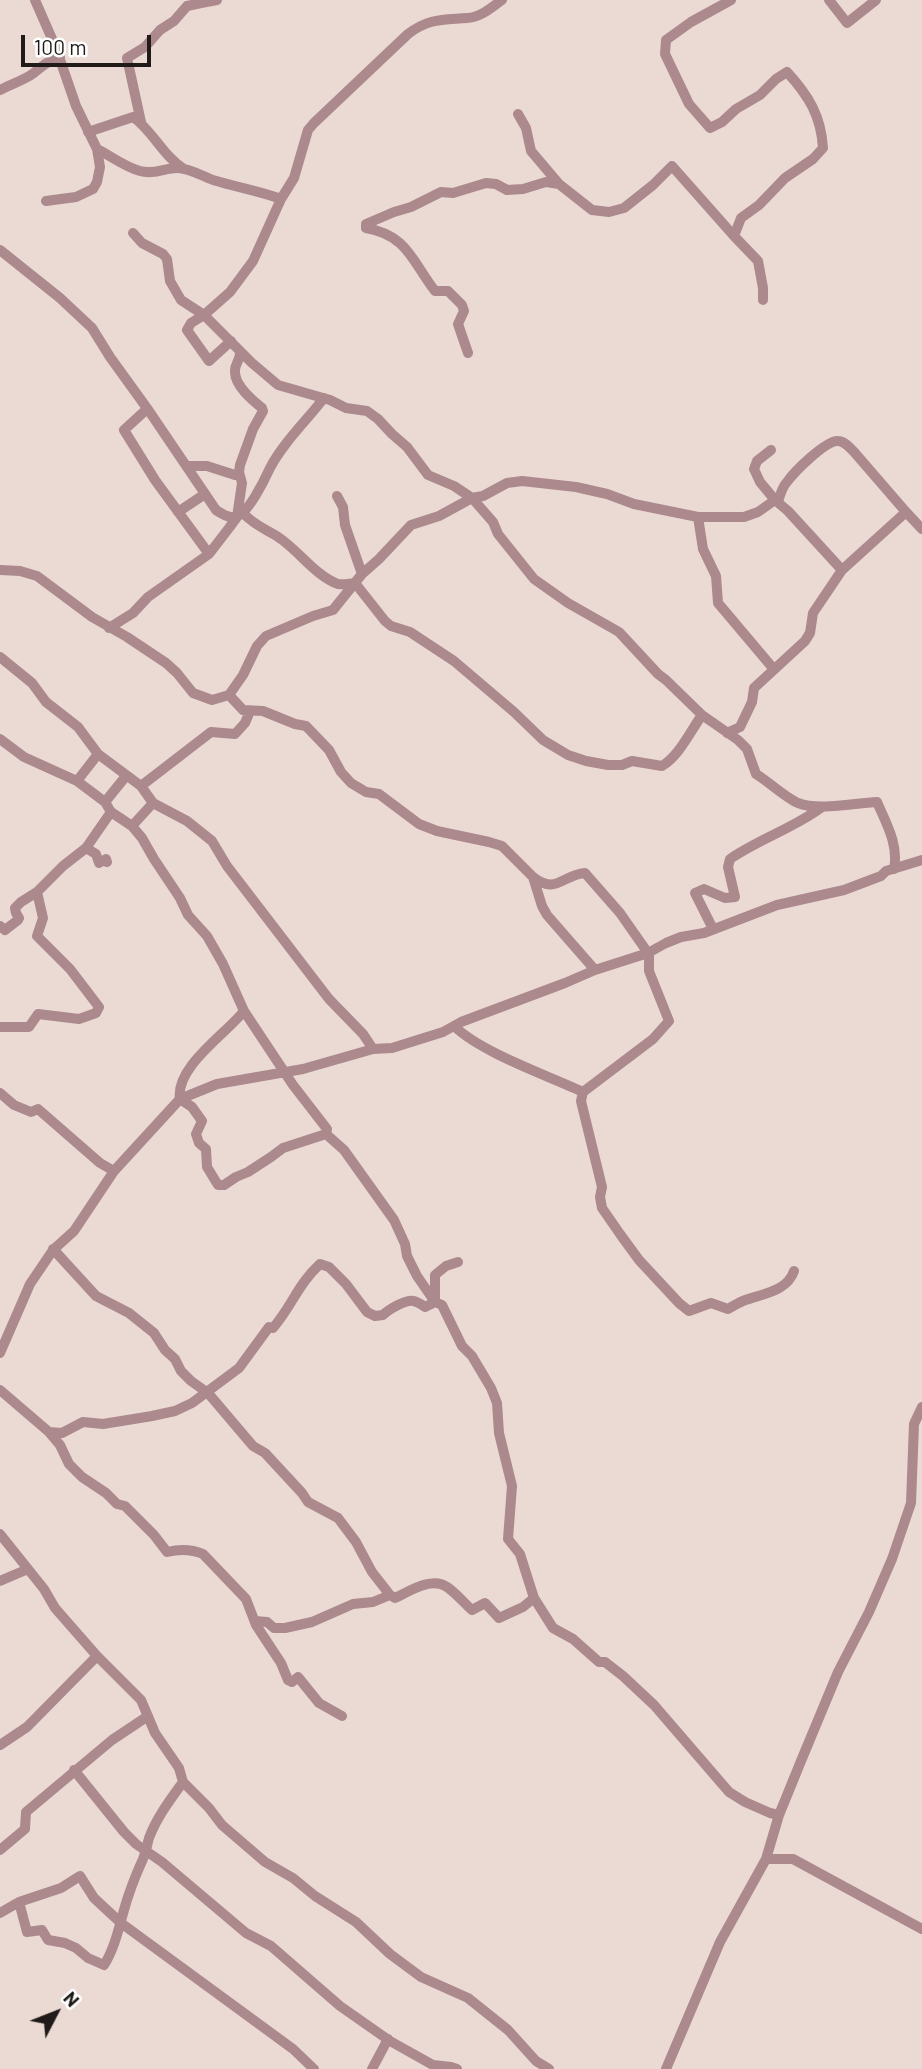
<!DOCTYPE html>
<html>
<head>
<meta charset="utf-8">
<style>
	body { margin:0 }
	#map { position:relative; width:922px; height:2069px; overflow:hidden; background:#ebdad3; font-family:Barlow,sans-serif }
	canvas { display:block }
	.north { position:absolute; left:21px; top:1978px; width:70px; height:70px; -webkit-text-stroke:5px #fff; paint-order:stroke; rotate:48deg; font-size:19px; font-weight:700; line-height:28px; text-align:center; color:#201b18 }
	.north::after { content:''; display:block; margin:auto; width:24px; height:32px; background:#201b18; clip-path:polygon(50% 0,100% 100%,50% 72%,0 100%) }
	.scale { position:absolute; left:21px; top:35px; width:130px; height:32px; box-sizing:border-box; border:4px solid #201b18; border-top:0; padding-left:9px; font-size:21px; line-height:24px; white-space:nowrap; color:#201b18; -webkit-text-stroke:5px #fff; paint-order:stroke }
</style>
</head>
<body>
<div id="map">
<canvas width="922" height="2069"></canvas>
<div class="north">N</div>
<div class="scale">100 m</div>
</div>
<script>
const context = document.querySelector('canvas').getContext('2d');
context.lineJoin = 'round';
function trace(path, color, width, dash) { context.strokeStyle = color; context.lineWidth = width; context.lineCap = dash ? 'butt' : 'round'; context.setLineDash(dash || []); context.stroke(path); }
trace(new Path2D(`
	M35 0 56 48 76 106 97 149 100 167 97 182 93 189 76 197 46 201
	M198 0 201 3 217 0
	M829 0 847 23 876 0
	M0 90C10 85 21 81 31 75 41 68 46 61 60 57
	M518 114 526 128 531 151 559 184
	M141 122 127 58 145 47 160 30 174 21 187 6 201 3
	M88 132 133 117C153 131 163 156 184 169
	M97 149C111 156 125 167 140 171 153 175 165 168 177 168 189 168 202 176 213 180 236 187 259 191 281 199
	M133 233 142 243 163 254 167 259 170 281 181 300 204 315 230 292 253 261 281 199 294 178 308 130 314 123 408 34C429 18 443 20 467 18 480 18 492 7 502 0
	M734 236 758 261 763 288V300
	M0 250 60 298 92 328 110 357 149 411 216 510C222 514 228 518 236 517 248 514 265 479 270 468 283 443 307 420 324 398
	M231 341 209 361 187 330 191 323 204 315 252 363 278 385 330 400 346 408 367 411 378 419 392 434 407 447 428 475 454 486 472 498 493 522 498 534 534 579 568 603 619 632 658 674 666 680 702 715C690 732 679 756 662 766L632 761 622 765H608L586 761 568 755 543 740 514 712 454 661 410 632 391 626 385 621 355 583C349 584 343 585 338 584 315 576 296 547 275 535 263 528 253 524 243 513
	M468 353 458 324 464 311 462 305 448 291H435C412 261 407 235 366 228V224L394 212 411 207 441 192 453 193 486 183 496 184 507 190 523 189 546 182 559 184 592 210 609 212 624 208 653 185 672 166 734 236 741 218 759 205 785 178 813 159 823 148C821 116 809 96 787 72L776 79 760 95 736 109 722 122 710 128 689 104 665 54 666 40 691 22 731 0
	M147 409 124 430 155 480 209 554
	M771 450 757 461 754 469 760 482 775 500
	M187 466H207L235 475 239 472
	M337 496 343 507 345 525 362 574
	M778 502C780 495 782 487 787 482 794 472 826 440 838 441 845 441 850 448 855 453L906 512
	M178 512 205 494
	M698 517 703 549 716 576 718 603 772 667 776 668
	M0 570 20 571 37 576 92 617 127 637 166 663 177 673 193 693 212 700 229 695 243 675 257 646 266 636 313 616 333 610 362 574 379 559 411 525 439 516 472 498 483 496 507 483 522 481 576 487 607 494 634 504 698 517H744L758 512 775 500 788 511 842 570 906 512 922 529
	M109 628 133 613 148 597 209 554 229 528 237 517 242 483 239 472 240 465 253 429 263 411 262 408C252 400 235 386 235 372 234 364 241 360 240 351
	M0 657 32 683 46 702 78 727 98 754 77 781
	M229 695 243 710 263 711 295 724 306 726 329 750 341 772 351 783 366 792 379 794 419 824 437 831 489 842 502 846 533 877 542 906 547 915 595 970
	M702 715 738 740 747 749 756 774C769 782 786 798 798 803 819 811 854 803 877 802 886 823 899 845 894 869
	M727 733 740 727 752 702 754 688 805 641 810 633 813 613 842 570
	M0 739 24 757 77 781 105 802 111 812 132 826 153 803 187 821 212 841 227 866 329 999 363 1034 373 1049
	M98 754 141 786
	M105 802 126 776
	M153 803 141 786 211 732 235 734 245 723 250 711
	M132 826 142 838 154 859 180 898 188 915 207 936 223 964 244 1011 293 1085 327 1129 326 1134 283 1148 271 1157 248 1172 236 1177 224 1185H218L207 1167 206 1149 199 1143 196 1134 202 1121 192 1107 180 1099C175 1067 226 1034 244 1011
	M86 848 96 854 99 863 106 859 107 862
	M533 877C556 895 562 875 585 873L620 913 648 953
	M0 926 5 930 18 920 19 918 16 913 15 908 21 902 37 892 63 866 86 848 111 812
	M713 929 695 893 704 889 725 898 735 897 728 867 730 859C759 839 794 828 822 807
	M454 1026C482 1053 547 1075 583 1092L653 1039 669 1021 649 971V953
	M0 1027H29L38 1014 79 1019 96 1013 99 1007 70 969 37 936 43 918 37 892
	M583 1092 581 1101 602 1187 600 1197 602 1208 620 1234 639 1260 679 1303 689 1311 711 1303 728 1309C733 1306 738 1303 743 1301 761 1294 787 1292 794 1271
	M0 1093 14 1105 31 1112 38 1109 100 1163 114 1171
	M326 1134 344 1150 394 1220 405 1244 407 1256 417 1276 435 1302 442 1305 462 1346 472 1356 491 1388 497 1403 499 1433 512 1486 508 1539 520 1554 534 1598 553 1628 573 1639 599 1662H605L623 1676 654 1705 729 1792 745 1802 770 1813 779 1815
	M53 1249 96 1296 129 1313 154 1333 165 1350 175 1359 181 1371 191 1381 208 1393 253 1446 265 1453 302 1493 308 1502 338 1518 356 1542 372 1572 390 1595
	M0 1353 30 1284 53 1250 74 1231 114 1171 180 1099 217 1084 303 1069 373 1049 392 1048 443 1032 461 1022 565 983 595 970 648 953 666 943 681 937 704 933 777 905 844 890 881 876 886 871 922 860
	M0 1390 49 1432 60 1445 69 1464 82 1477 106 1493 117 1504 125 1506 154 1535 167 1552C180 1549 191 1549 203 1554L246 1599 256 1625 281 1663 288 1680 292 1682 298 1677 319 1703 342 1716
	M49 1432 62 1433 83 1422 103 1424 152 1416 175 1411 192 1403 239 1368 269 1327 273 1328C292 1306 298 1284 320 1264L329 1267 346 1284 367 1312 375 1316 383 1315C388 1310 392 1308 398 1305 410 1299 414 1299 425 1307L435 1302V1275L446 1266 458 1262
	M0 1534 44 1589 55 1608 97 1656 141 1700 155 1733 179 1768 183 1782 209 1808 222 1825 265 1862 293 1878 315 1896 356 1922 390 1954 421 1977 468 1998 508 2030 536 2061 549 2069
	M0 1581 28 1569
	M255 1621 267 1622 274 1628H285L312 1622 353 1604 373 1602 390 1595 395 1598C408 1592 432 1576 447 1587 456 1593 464 1603 472 1610L485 1603 499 1618 523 1607 534 1598
	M0 1745 27 1727 97 1656
	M74 1770 124 1832 136 1844 162 1862 246 1933 271 1946 340 2006 390 2041 433 2065 451 2067 457 2069
	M0 1850 25 1829 26 1812 112 1740 148 1716
	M766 1859H793L922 1929
	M19 1902 27 1932 42 1930 48 1940 65 1943 76 1948 88 1958 104 1965C117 1945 121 1916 129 1894 133 1882 138 1870 143 1859 146 1852 147 1845 149 1838 157 1817 170 1800 183 1782
	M0 1913 19 1902 61 1888 80 1876 94 1898 121 1923 293 2049 314 2069
	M372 2069 388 2039
	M666 2069 720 1942 766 1859 779 1815 801 1761 838 1672 869 1612 892 1559 911 1503 914 1424 922 1407`), '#ab898d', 10);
</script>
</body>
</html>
